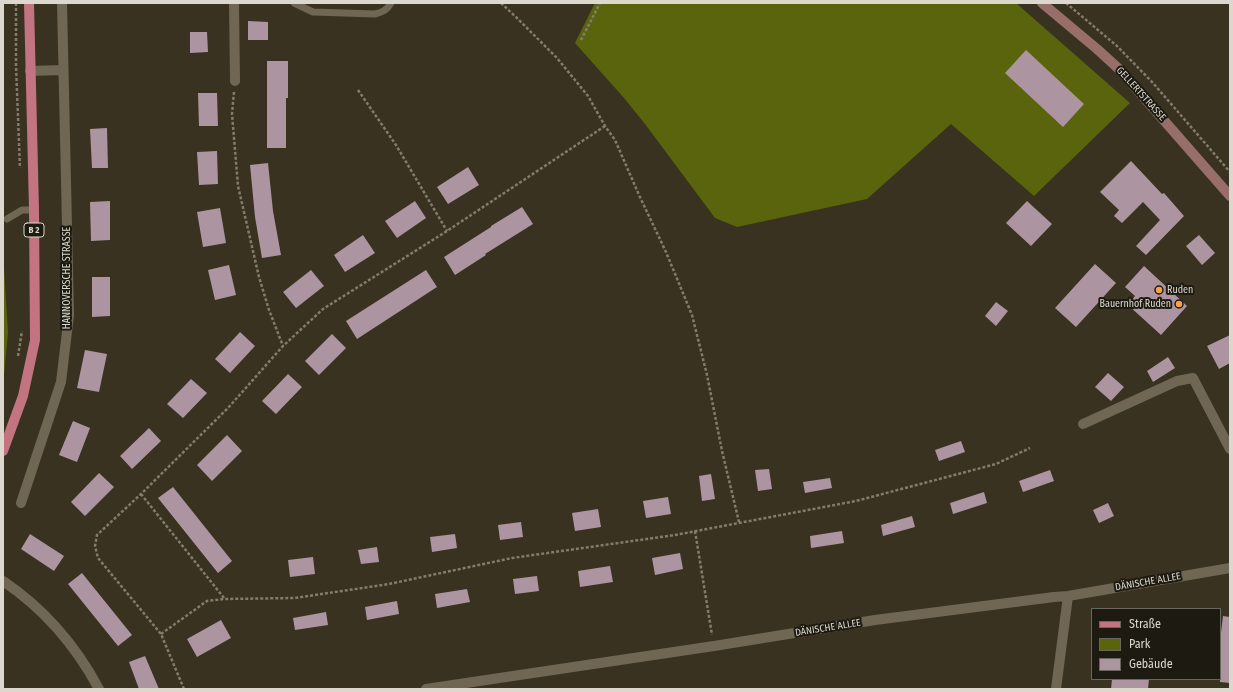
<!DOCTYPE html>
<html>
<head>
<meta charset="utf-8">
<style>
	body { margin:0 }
	#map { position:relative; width:1233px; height:692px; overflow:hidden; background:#393220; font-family:"Fira Sans Condensed",sans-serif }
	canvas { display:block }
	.frame { position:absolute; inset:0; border:4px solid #dcd8cd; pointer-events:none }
	.legend { position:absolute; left:1091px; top:608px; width:130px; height:72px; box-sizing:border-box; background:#1d1a12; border:1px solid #69665d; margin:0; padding:5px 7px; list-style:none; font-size:12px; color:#dcd8cd }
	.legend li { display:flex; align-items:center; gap:8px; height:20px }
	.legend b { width:20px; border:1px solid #69665d }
</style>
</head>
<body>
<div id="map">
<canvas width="1233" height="692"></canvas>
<div class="frame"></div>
<ul class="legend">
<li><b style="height:5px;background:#c27480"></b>Straße</li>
<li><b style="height:11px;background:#59640c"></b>Park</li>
<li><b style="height:11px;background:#ac95a0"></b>Gebäude</li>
</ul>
</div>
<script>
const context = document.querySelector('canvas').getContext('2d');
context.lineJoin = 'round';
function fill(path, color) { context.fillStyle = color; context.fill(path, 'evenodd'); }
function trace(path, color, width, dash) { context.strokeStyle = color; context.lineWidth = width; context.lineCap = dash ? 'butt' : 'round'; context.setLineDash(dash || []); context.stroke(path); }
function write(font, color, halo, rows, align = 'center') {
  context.font = font + ' "Fira Sans Condensed",sans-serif'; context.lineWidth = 4; context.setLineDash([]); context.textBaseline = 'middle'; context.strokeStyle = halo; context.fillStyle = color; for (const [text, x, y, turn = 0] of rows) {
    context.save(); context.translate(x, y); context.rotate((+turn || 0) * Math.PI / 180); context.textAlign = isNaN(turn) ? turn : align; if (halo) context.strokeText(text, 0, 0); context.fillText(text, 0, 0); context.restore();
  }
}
fill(new Path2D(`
	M595 3H1016L1130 103 1034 196 951 124 867 199 737 227 715 218 645 124 624 98 575 43Z
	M3 267 4 268 8 333 3 385Z`), '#59640c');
fill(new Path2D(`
	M248 21 268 22V40H248Z
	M190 32H207L208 52 190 53Z
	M1026 50 1084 104 1063 127 1005 73Z
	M267 61H288V98H286V148H267Z
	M198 93H217L218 126H199Z
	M107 128 108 168H92L90 129Z
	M217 151 218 184 199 185 197 152Z
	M1131 161 1162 194 1164 193 1184 216 1146 255 1136 246 1160 220 1143 202 1122 223 1114 216 1119 210 1100 192Z
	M268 163 273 211 281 255 262 258 255 217 250 165Z
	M468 167 479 185 448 204 437 187Z
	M110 201V240L91 241 90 202Z
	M415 201 426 218 397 238 385 221Z
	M1027 201 1052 224 1031 246 1006 223Z
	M522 207 533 224 485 254 486 255 455 275 444 257 491 227V226Z
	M220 208 226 243 203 247 197 212Z
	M363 235 375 253 345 272 334 255Z
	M1199 235 1215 253 1202 265 1186 246Z
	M1095 264 1116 283 1076 327 1055 308Z
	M229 265 236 295 215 300 208 270Z
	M1144 266 1187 306 1161 335 1128 305 1135 296 1125 287Z
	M311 270 324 286 296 308 283 292Z
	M426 270 437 287 357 339 346 321Z
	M92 277H110V316L92 317Z
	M996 302 1008 311 996 326 985 316Z
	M240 332 255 346 230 373 215 359Z
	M332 334 346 348 319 375 305 361Z
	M1230 335V363L1219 369 1207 346Z
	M85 350 107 354 99 392 77 388Z
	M1168 357 1175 368 1153 382 1147 371Z
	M1108 373 1124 387 1111 401 1095 387Z
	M288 374 302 387 276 414 262 401Z
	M191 379 207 393 183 418 167 404Z
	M73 421 90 428 77 462 59 455Z
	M149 428 161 441 132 469 120 456Z
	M227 435 242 451 212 481 197 465Z
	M961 441 965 452 939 461 935 450Z
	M769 469 772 489 758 491 755 470Z
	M1050 470 1054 481 1023 492 1019 481Z
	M99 473 114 487 85 516 71 502Z
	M711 474 715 499 702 501 699 476Z
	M830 478 832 488 805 493 803 482Z
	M173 487 232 561 218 573 158 498Z
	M984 492 987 503 953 514 950 503Z
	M668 497 671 514 646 518 643 501Z
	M1108 503 1114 516 1099 523 1093 510Z
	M598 509 601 527 575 531 572 513Z
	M912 516 915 527 883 536 881 525Z
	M521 522 523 537 500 540 498 525Z
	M842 531 844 543 811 548 810 536Z
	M30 534 64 556 54 571 21 549Z
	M455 534 457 548 432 552 430 537Z
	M377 547 379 562 361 564 358 550Z
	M680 553 683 569 655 575 652 558Z
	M313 557 315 574 290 577 288 560Z
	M610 566 613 582 580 587 578 571Z
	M82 573 132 635 118 646 68 584Z
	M537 576 539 591 515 594 513 579Z
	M467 589 470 602 437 608 435 594Z
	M397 601 399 614 367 620 365 607Z
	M326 612 328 625 295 630 293 618Z
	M1223 616 1230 617V683L1220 682V641Z
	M221 620 231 638 197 657 187 639Z
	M145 656 159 689H139L129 662Z
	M1112 679H1149L1148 689H1111Z`), '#ac95a0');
trace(new Path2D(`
	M16 3V66L20 168
	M501 3 518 19 557 58 588 96 605 126 615 140 639 195 666 252 692 315 707 375 722 451 739 522
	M1066 3 1117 46 1153 83 1230 172
	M581 40 600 3
	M358 90 396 145 447 231
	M234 92 232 114 238 186 259 277 269 310 283 346
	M18 356 22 331
	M141 494 224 598
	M695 531 712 635
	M161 634 207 601 224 599 295 598 389 584 512 558 675 535 856 501 996 464 1030 448
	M184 689 161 634 98 558 95 546 97 535 141 494 228 408 283 346 323 309 447 231 605 126`), '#827c6d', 2.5, [3, 2]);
trace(new Path2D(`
	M294 3 313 12 375 14C383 12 387 10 391 3
	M7 219 22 210H34`), '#6f6753', 7);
trace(new Path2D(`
	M234 3 235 81
	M30 71 63 70
	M1083 424 1177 381 1193 378 1230 449
	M21 503 61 382 69 315 62 3
	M3 581C43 608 76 646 99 689
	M426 689 714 646 875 620 1054 597 1068 596 1230 568
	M1056 689 1068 596`), '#6f6753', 10);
trace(new Path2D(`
	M1042 3 1097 49 1119 69 1230 196`), '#986e6a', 10);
trace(new Path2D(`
	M3 451 23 396 35 340 34 210 29 3`), '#c27480', 10);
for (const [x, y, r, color] of [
	[1159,290,4,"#f7a149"],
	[1179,304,4,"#f7a149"]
]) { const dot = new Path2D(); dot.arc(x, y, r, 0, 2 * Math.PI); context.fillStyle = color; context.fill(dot); trace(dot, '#1d1a12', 1.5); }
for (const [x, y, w] of [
	[34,230,20]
]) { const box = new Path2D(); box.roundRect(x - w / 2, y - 7, w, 14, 3); context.fillStyle = '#1d1a12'; context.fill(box); trace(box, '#dcd8cd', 1); }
write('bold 9px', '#dcd8cd', null, [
	["B 2",34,230]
]);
write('10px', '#dcd8cd', '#1d1a12', [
	["GELLERTSTRASSE",1141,94,48],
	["HANNOVERSCHE STRASSE",67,278,-90],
	["DÄNISCHE ALLEE",1148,582,-10],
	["DÄNISCHE ALLEE",828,628,-9]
]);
write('10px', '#dcd8cd', '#1d1a12', [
	["Ruden",1167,290],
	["Bauernhof Ruden",1171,304,"right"]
], 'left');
</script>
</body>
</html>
